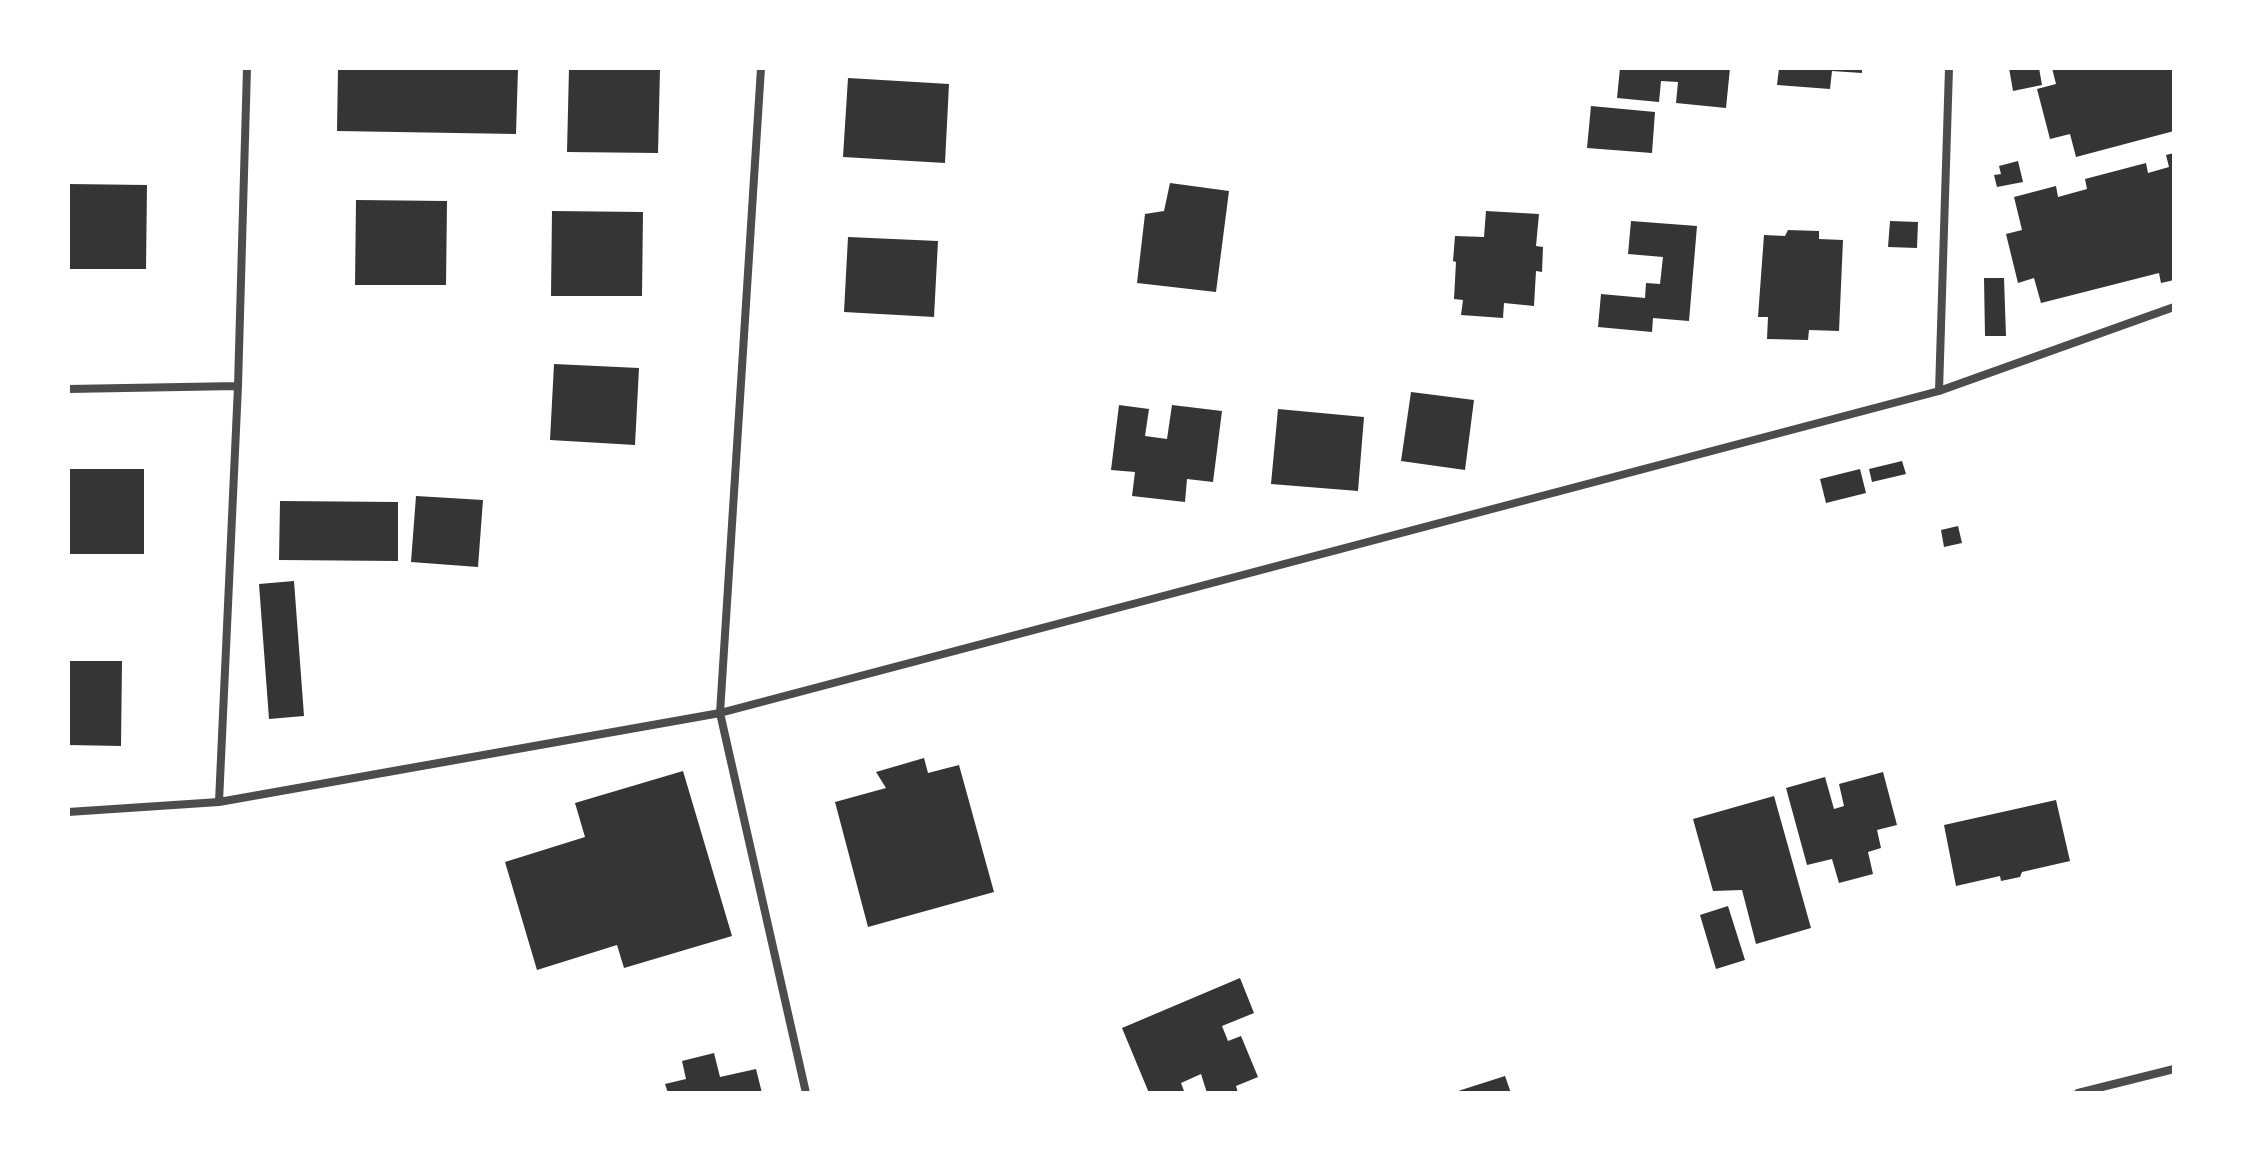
<!DOCTYPE html>
<html>
<head>
<meta charset="utf-8">
<style>
	body { margin:0 }
	#map { position:relative; width:2242px; height:1161px; overflow:hidden; background:#fff; font-family:"Sofia Sans Condensed",sans-serif }
	canvas { display:block }
	.frame { position:absolute; inset:0; border:70px solid #fff; pointer-events:none }
</style>
</head>
<body>
<div id="map">
<canvas width="2242" height="1161"></canvas>
<div class="frame"></div>
</div>
<script>
const context = document.querySelector('canvas').getContext('2d');
context.lineJoin = 'round';
function fill(path, color) { context.fillStyle = color; context.fill(path, 'evenodd'); }
function trace(path, color, width, dash) { context.strokeStyle = color; context.lineWidth = width; context.lineCap = dash ? 'butt' : 'round'; context.setLineDash(dash || []); context.stroke(path); }
fill(new Path2D(`
	M338 68H518L516 134 337 131Z
	M569 68 660 69 658 153 567 152Z
	M1620 68H1730L1726 108 1676 103 1678 82 1661 81 1659 102 1617 98Z
	M1779 68H1862V73L1832 71 1830 89 1777 85Z
	M2009 68H2039L2042 85 2013 91Z
	M2052 68H2174V131L2076 157 2070 134 2050 139 2037 89 2056 84Z
	M848 78 949 84 945 163 843 157Z
	M1591 106 1655 112 1652 153 1587 148Z
	M2174 153V280L2161 283 2159 273 2041 303 2034 278 2018 283 2006 234 2022 230 2014 197 2056 186 2058 197 2087 189 2085 179 2146 163 2148 173 2169 167 2166 155Z
	M2018 161 2023 182 1997 187 1994 175 2001 174 1999 166Z
	M1170 183 1229 191 1216 292 1137 283 1145 214 1164 211Z
	M68 184 147 185 146 269H68Z
	M356 200 447 201 446 285H355Z
	M552 211 643 212 642 296H551Z
	M1486 211 1539 214 1536 246 1543 247 1542 272 1536 271 1534 306 1504 303 1503 318 1461 315 1463 300 1454 299 1456 262 1453 261 1455 236 1484 237Z
	M1631 221 1697 226 1689 321 1653 318 1652 332 1598 327 1601 294 1645 298 1646 283 1660 284 1663 257 1628 254Z
	M1890 221 1918 222 1917 248 1888 247Z
	M1788 230 1819 231V239L1843 240 1839 331 1809 330 1808 340 1767 339 1768 317H1758L1764 235 1785 236Z
	M848 237 938 241 934 317 844 312Z
	M1984 278H2004L2006 336H1985Z
	M554 364 639 368 635 445 550 440Z
	M1411 392 1474 400 1465 470 1401 461Z
	M1119 405 1149 409 1145 436 1167 439 1172 405 1222 411 1213 482 1187 479 1185 502 1132 496 1135 472 1111 470Z
	M1278 409 1364 417 1358 491 1271 484Z
	M1902 461 1906 474 1872 482 1869 469Z
	M68 469H144V554H68Z
	M1860 469 1866 493 1826 503 1820 479Z
	M416 496 483 500 478 567 411 562Z
	M280 501 398 502V561L279 560Z
	M1958 526 1962 543 1944 547 1941 530Z
	M294 581 304 716 269 719 259 584Z
	M68 661H122L121 746 68 745Z
	M924 758 928 773 959 765 994 892 868 927 835 802 886 788 876 772Z
	M683 771 732 936 624 968 617 945 537 970 505 862 585 837 575 803Z
	M1883 772 1897 825 1877 830 1881 848 1868 852 1873 874 1839 883 1832 859 1807 865 1786 788 1825 777 1834 809 1844 806 1839 784Z
	M1774 796 1811 928 1756 944 1742 890 1713 891 1693 819Z
	M2056 800 2070 861 2022 872 2020 877 2001 881 2000 876 1956 886 1944 825Z
	M1728 906 1745 960 1716 969 1700 915Z
	M1240 978 1254 1013 1222 1026 1228 1041 1241 1036 1258 1077 1236 1086 1238 1093H1207L1201 1074 1181 1083 1184 1091 1178 1093H1149L1122 1028Z
	M714 1053 720 1077 756 1069 762 1093H668L665 1084 686 1079 682 1061Z
	M1505 1076 1511 1093H1455V1092Z`), '#353535');
trace(new Path2D(`
	M761 68 720 713 806 1093
	M68 389 238 386
	M1939 391 1949 68
	M219 802 238 386 247 68
	M68 812 219 802 720 713 1939 391 2174 307
	M2078 1093 2174 1069`), '#4c4c4c', 8);
</script>
</body>
</html>
